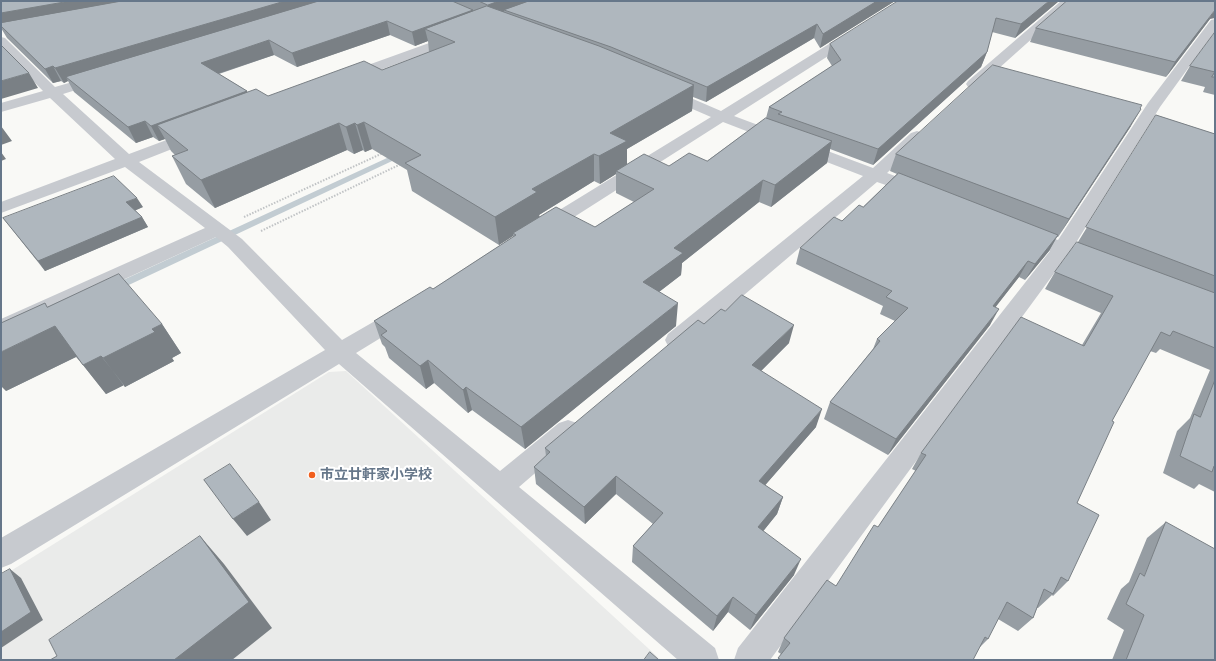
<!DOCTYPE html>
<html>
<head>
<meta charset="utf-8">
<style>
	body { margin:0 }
	#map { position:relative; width:1216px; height:661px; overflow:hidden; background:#f9f9f6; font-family:Roboto,sans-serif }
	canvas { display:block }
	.frame { position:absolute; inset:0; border:2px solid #66778a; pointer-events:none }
</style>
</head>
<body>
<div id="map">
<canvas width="1216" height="661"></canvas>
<div class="frame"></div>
</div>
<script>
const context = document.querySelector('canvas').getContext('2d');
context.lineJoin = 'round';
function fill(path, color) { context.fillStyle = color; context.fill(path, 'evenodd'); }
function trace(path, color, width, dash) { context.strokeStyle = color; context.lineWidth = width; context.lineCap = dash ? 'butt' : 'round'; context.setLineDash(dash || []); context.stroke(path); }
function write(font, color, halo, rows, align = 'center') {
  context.font = font + ' Roboto,"Noto Sans JP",sans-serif'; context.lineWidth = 4; context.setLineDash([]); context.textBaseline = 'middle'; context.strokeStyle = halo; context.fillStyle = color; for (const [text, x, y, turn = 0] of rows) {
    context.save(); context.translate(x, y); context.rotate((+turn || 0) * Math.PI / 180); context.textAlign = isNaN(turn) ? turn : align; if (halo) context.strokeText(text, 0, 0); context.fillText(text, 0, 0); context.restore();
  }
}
fill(new Path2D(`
	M346 371 661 660H1V577L329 372Z`), '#eaebea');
fill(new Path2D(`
	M400 152H406L407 154 116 291 112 292 107 289 108 287Z`), '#c2ccd2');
trace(new Path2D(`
	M244 217 383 153
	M261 231 401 164`), '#c0c3c5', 2, [1.5, 1.5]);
fill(new Path2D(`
	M1061 1H1074L978 87 973 88 968 87 966 84 968 81Z
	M1215 19V31L1160 107 1074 246 1104 258 1107 262 1104 266 1097 268 1066 257 770 660H734L738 648 1050 251 1017 238 1015 234 1017 230C1031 227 1045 236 1058 240L1148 103 1211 20Z
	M854 30 858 31 860 34 858 37 734 116 873 168 911 133 917 131 923 133 925 136 923 139 887 173 924 187 927 191 924 195 918 196 877 182 684 346 676 348 668 346 665 340 668 334 863 176 723 122 549 233 542 235 535 233 533 229 535 225 711 117 660 95 658 92 660 89 665 88 670 89 721 111 850 31Z
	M457 33 461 34 463 37 461 40 353 80 348 81 343 80 341 77 343 74Z
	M1 37 5 38 55 87 100 74 105 75 107 78 105 81 63 94 129 154 188 132 194 130 200 132 202 135 200 138 139 162 242 239 342 340 394 310 402 308 410 310 413 315 410 320 356 353 500 471 559 423 568 420 577 423 581 430 577 437 519 487 715 648 719 660H678L339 364 11 564 1 568V538L325 350 228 247 216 237 1 336V319L205 228 125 167 1 213V202L115 159 50 98 1 112V103L43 91 1 48Z`), '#c7cacf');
fill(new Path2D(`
	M1 1H895L820 48 814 38 706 102 693 97 692 111 627 149V164L669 166 707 161 766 118 769 107 832 66 827 58 830 44 1059 1 1015 38 992 32 987 52 981 67 873 165 830 149 827 163 771 207 759 202 682 263 681 275 659 292 676 326 525 449 472 410 468 413 434 383 426 389 389 358 385 347 382 344 374 321 433 289 513 237V236L499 245 412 191 407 170 372 149 365 152 363 150 354 154 347 150 215 208 186 184 172 156 175 155 171 151 165 139 159 141 153 137 136 143 74 92 68 81 64 83 61 81 53 83 7 38 1 28ZM390 35 415 46 428 41 429 52 382 70 268 96 247 92V91L219 74 274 55 297 67ZM616 174V193L634 202 595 227 540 217 539 215 594 181 600 184Z
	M1210 19 1166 77 1030 42 1036 28Z
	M1215 32V95L1203 92 1205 87 1181 81 1190 66Z
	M1156 115 1215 134V492L1199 484 1194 489 1163 473 1177 431 1190 418 1210 370 1160 349 1156 353 1150 351 1112 421 1077 503 1068 581 1053 596 1052 595 1038 608H1037L1033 618 1018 631 998 619 988 639 979 648 973 660H777L781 654 778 652 784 638 836 586 878 527 916 471 912 469 921 453 1082 345 1101 313 1045 289 1055 272 1078 242Z
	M1131 126 1058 237H1057L1049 251 1025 280 1019 277 995 307 990 325 888 455 824 419 830 402 873 349 877 339 895 321 880 314 883 306 796 264 800 248 863 207 897 174 890 171 896 154Z
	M143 207 135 210 142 217 148 227 45 271 3 218Z
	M48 306 162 324 181 353 172 358 174 361 125 387 124 385 106 394 83 365 76 357 6 391Z
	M725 311 789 343 761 371 816 427 765 485 783 497 777 514 763 531 794 575 750 630 728 612 713 631 632 562 633 546 653 524 616 494 585 524 536 484 534 467 546 456 545 448 704 324Z
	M1166 522 1215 660H1112L1124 630 1107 619 1121 589 1129 582 1147 538Z`), '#969da3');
fill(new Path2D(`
	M70 1H148L1 26V13Z
	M285 1H333L66 77 68 81 64 83 55 68Z
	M499 1H536L504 10V13L490 18 488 5Z
	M877 1H895L820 48 823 34Z
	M1049 1H1059L1015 38 1021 24Z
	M473 10 475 24 425 29 428 41 415 46 412 32Z
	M1215 10V18L1210 19 1166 77 1175 62Z
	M387 21 390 35 297 67 292 53Z
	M817 24 814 38 706 102 707 87Z
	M269 40 274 55 208 77 201 63Z
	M987 52 981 67 873 165 878 149Z
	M53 66 61 81 53 83 45 69Z
	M29 73 38 88 1 99V81Z
	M694 85 692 111 627 149V168L616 171V174L600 184 599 156 610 133Z
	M247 91 253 107 157 125 165 139 159 141 151 126Z
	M1141 109 1131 126 1058 237 1069 219Z
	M145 121 153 137 136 143 128 127Z
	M364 122 372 149 365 152 357 125Z
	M339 123 347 150 215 208 201 180Z
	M355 123 363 150 354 154 346 127Z
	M1 126 12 141 1 145Z
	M832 141 827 163 771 207 775 185Z
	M1 152 6 159 1 161Z
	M594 154V181L539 215 540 220 513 233V236L499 245 495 217 532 189Z
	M763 180 759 202 682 263 681 275 642 305 643 282 674 248Z
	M137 198 143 207 132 212 126 202Z
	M142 217 148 227 45 271 38 261Z
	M1058 235 1049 251 1025 280 1035 264Z
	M1028 261 1019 277 984 322 993 306Z
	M678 303 676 326 525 449 521 427Z
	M999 309 990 325 888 455 896 439Z
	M162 324 181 353 172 358 174 361 125 387 103 358 152 329Z
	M794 325 789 343 748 384 752 365Z
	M55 326 78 356 6 391 1 386V352Z
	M101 356 124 385 106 394 83 365Z
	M428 360 434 383 426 389 420 366Z
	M466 387 472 410 468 413 463 390Z
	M822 409 816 427 754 498 759 481Z
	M616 476V494L585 524 584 507Z
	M783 497 777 514 753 544 758 527Z
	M259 502 271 520 247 536 233 519Z
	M200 536 224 564 272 628 232 660H174Z
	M801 559 794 575 750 630 756 615Z
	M10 569 21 578 43 620 1 648V632Z
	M733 597 728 612 713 631 717 616Z`), '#7a8085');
const building = new Path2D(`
	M1 1H70L1 13Z
	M122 1H285L55 68 53 66 45 69 1 26V23Z
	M319 1H452L473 10 412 32 387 21 292 53 269 40 201 63 247 91 151 126 145 121 128 127 66 77Z
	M479 1H499L488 5Z
	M529 1H877L823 34 817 24 707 87 611 47 504 10Z
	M898 1H1049L1021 24 996 18 987 52 878 149 778 114 782 112 769 107 841 60 830 44Z
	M1067 1H1215V10L1175 62 1036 28Z
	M487 6 599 46 694 85 610 133 627 141 599 156 594 154 532 189 537 192 495 217 405 163 421 155 364 122 357 125 355 123 346 127 339 123 201 180 172 156 188 150 157 125 256 89 268 96 364 61 382 70 455 42 425 29Z
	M1215 32V72L1190 66Z
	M1 45 29 73 1 81Z
	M993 65 1142 105 1140 108 1141 109 1069 219 896 154Z
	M1215 72V77H1212Z
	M1156 115 1215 134V276L1086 227Z
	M766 118 832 141 775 185 763 180 674 248 683 253 643 282 678 303 521 427 466 387 463 390 428 360 420 366 381 335 387 331 374 321 430 287 433 289 516 235 513 233 556 207 595 227 654 189 616 171 644 154 669 166 689 153 707 161Z
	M899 173 1058 235 1035 264 1028 261 993 306 999 309 896 439 830 402 880 341 877 339 908 308 886 297 892 291 800 248 834 217 842 221 859 205 863 207Z
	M114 176 137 198 126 202 142 217 38 261 3 218Z
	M1077 242 1215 293V348L1173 331 1170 336 1161 332 1112 421 1114 422 1077 503 1099 515 1068 581 1061 577 1053 594 1044 589 1033 618 1007 602 988 639 985 637 973 660H963L962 659 961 660H781L778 658 790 643 784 638 827 580 836 586 874 525 878 527 926 455 921 453 1021 317 1084 346 1113 296 1055 272Z
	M119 274 162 324 152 329 155 332 103 358 101 356 83 365 55 326 1 352V323L45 303 47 307Z
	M742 295 794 325 752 365 822 409 759 481 783 497 758 527 801 559 756 615 733 597 717 616 633 546 663 513 616 476 584 507 534 467 550 452 545 448 698 320 704 324 721 309 725 311Z
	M1215 380V466H1214L1212 472 1180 456 1194 414 1200 417Z
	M230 464 259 502 233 519 204 480Z
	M1166 522 1215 549V660H1126L1144 615 1126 604 1140 573 1144 576Z
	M200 536 249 602 174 660H50L57 656 49 640Z
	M10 569 31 612 1 632V574Z
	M650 652 659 660H644Z`);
fill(building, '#afb7be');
trace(building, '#7a8085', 1);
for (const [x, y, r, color] of [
	[312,475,4,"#f15f1e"]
]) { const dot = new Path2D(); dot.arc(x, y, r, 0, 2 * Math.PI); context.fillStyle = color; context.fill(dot); trace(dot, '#fff', 1.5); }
write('bold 14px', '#66778a', '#fff', [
	["市立廿軒家小学校",320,475]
], 'left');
</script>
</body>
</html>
